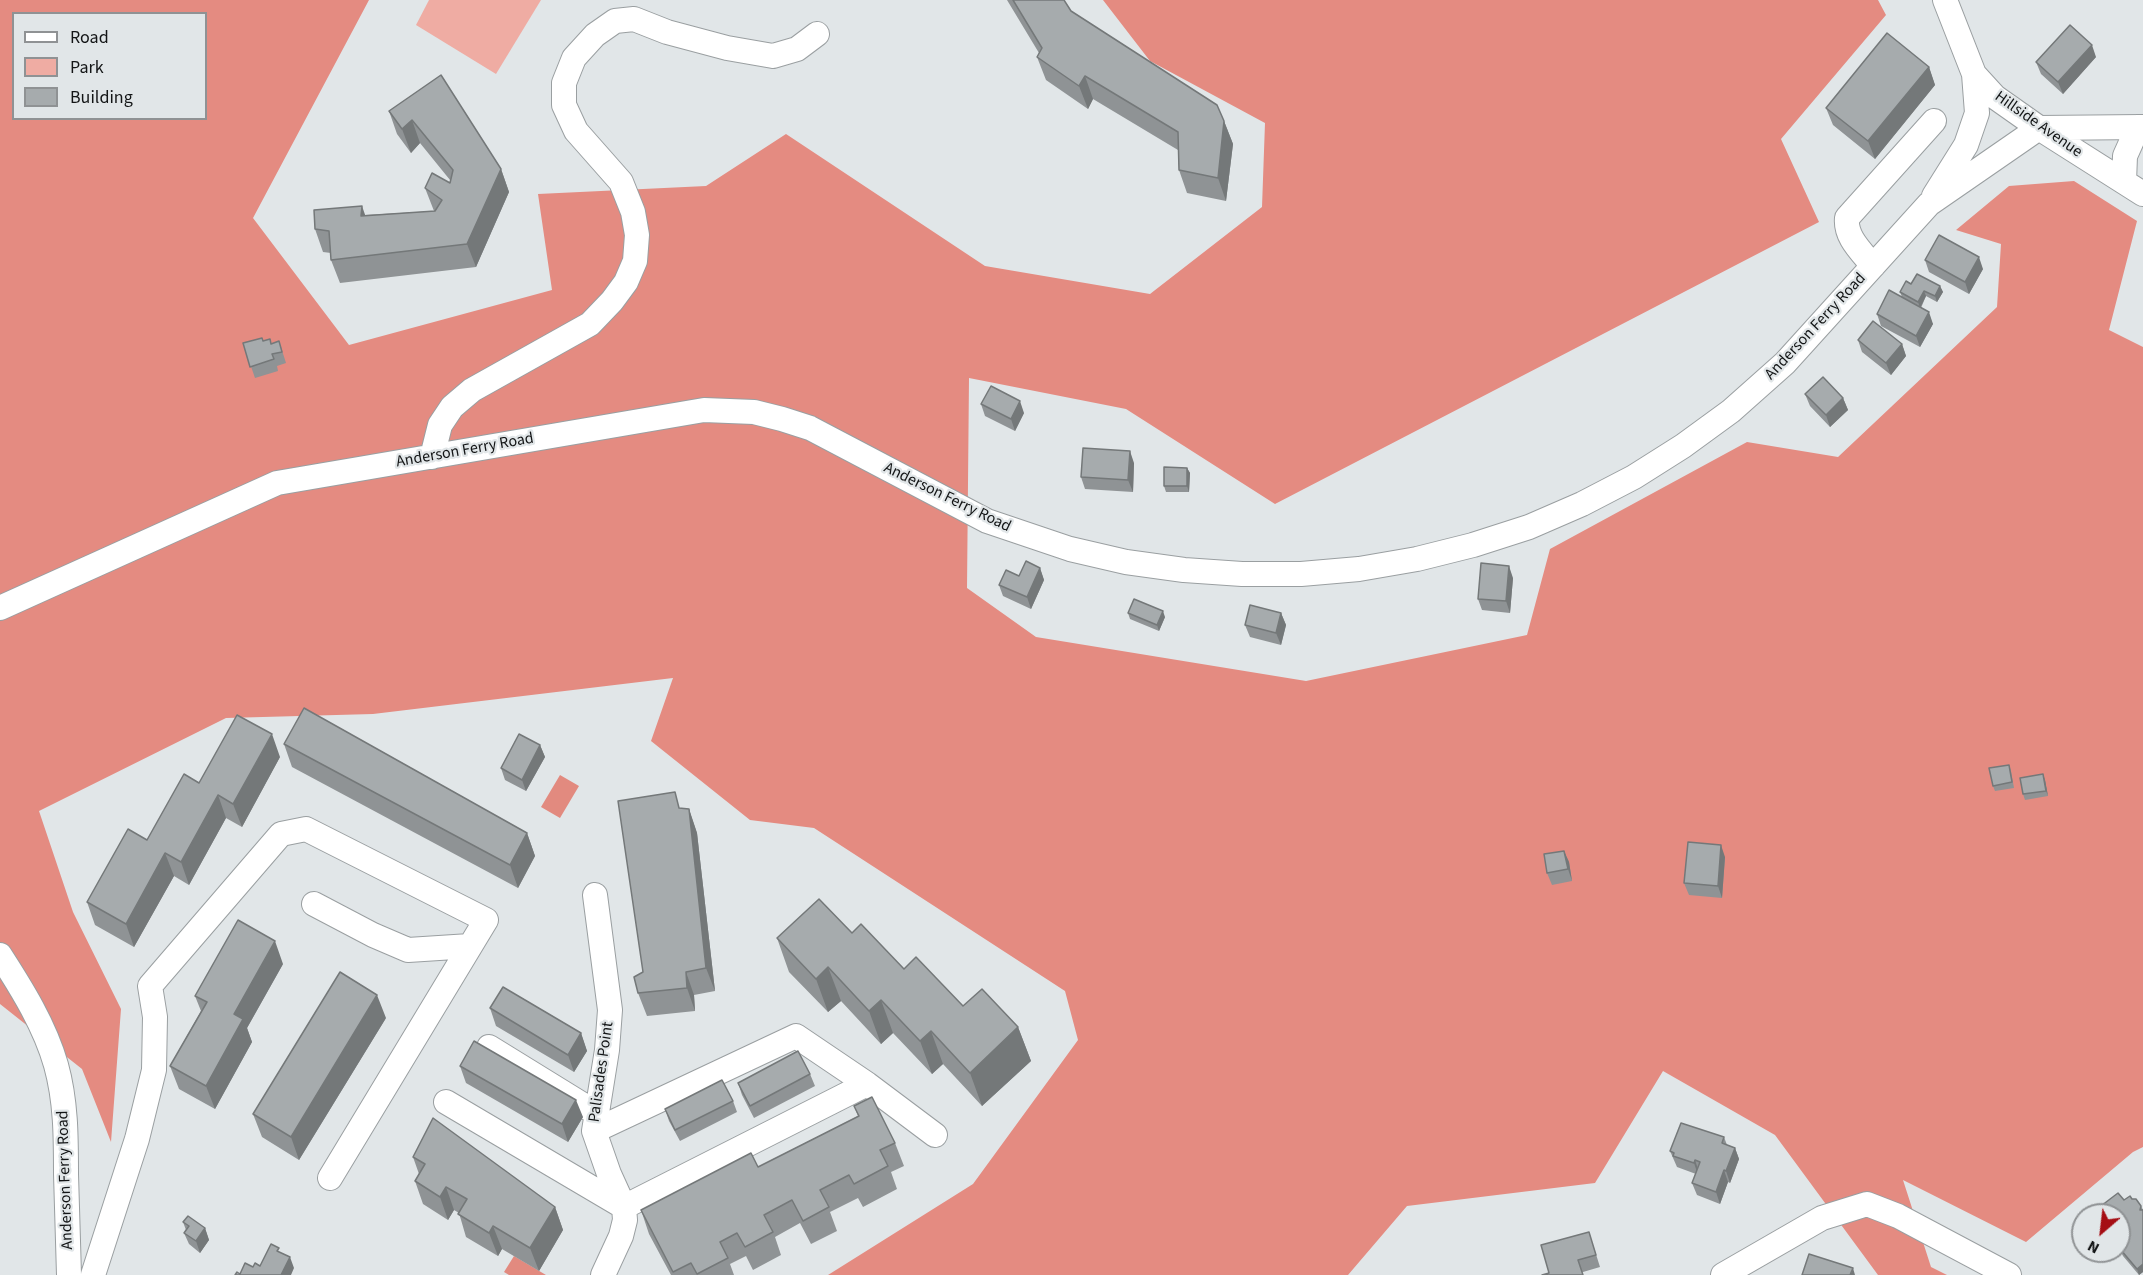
<!DOCTYPE html>
<html>
<head>
<meta charset="utf-8">
<style>
	body { margin:0 }
	#map { position:relative; width:2143px; height:1275px; overflow:hidden; background:#e1e6e8; font-family:"Source Sans 3",sans-serif }
	canvas { display:block }
	.legend { position:absolute; left:12px; top:12px; width:195px; height:108px; box-sizing:border-box; background:#e1e6e8; border:2px solid #8f9294; margin:0; padding:8px 10px; list-style:none; font-size:18px; color:#131516 }
	.legend li { display:flex; align-items:center; gap:12px; height:30px }
	.legend b { width:30px; border:2px solid #8f9294 }
	.north { position:absolute; left:2071px; top:1203px; width:60px; height:60px; box-sizing:border-box; background:#e1e6e8; border:2px solid #8f9294; border-radius:50%; rotate:208deg; font-size:16px; font-weight:700; line-height:24px; text-align:center; color:#131516 }
	.north::after { content:''; display:block; margin:auto; width:21px; height:27px; background:#a50e14; clip-path:polygon(50% 0,100% 100%,50% 72%,0 100%) }
</style>
</head>
<body>
<div id="map">
<canvas width="2143" height="1275"></canvas>
<ul class="legend">
<li><b style="height:8px;background:#fff"></b>Road</li>
<li><b style="height:16px;background:#efaca3"></b>Park</li>
<li><b style="height:16px;background:#a6abad"></b>Building</li>
</ul>
<div class="north">N</div>
</div>
<script>
const context = document.querySelector('canvas').getContext('2d');
context.lineJoin = 'round';
function fill(path, color) { context.fillStyle = color; context.fill(path, 'evenodd'); }
function trace(path, color, width, dash) { context.strokeStyle = color; context.lineWidth = width; context.lineCap = dash ? 'butt' : 'round'; context.setLineDash(dash || []); context.stroke(path); }
function write(font, color, halo, rows, align = 'center') {
  context.font = font + ' "Source Sans 3",sans-serif'; context.lineWidth = 4.5; context.setLineDash([]); context.textBaseline = 'middle'; context.strokeStyle = halo; context.fillStyle = color; for (const [text, x, y, turn = 0] of rows) {
    context.save(); context.translate(x, y); context.rotate((+turn || 0) * Math.PI / 180); context.textAlign = isNaN(turn) ? turn : align; if (halo) context.strokeText(text, 0, 0); context.fillText(text, 0, 0); context.restore();
  }
}
fill(new Path2D(`
	M429 0H541L496 74 416 25Z`), '#efaca3');
fill(new Path2D(`
	M0 0H369L253 218 349 345 552 290 538 194 706 186 786 134 985 266 1150 294 1262 207 1265 123 1150 61 1103 0H1878L1886 15 1781 139 1819 222 1275 504 1126 409 969 378 967 588 1036 637 1306 681 1527 635 1550 549 1747 442 1838 457 1997 307 2001 244 1956 230 2009 186 2074 181 2137 221 2109 330 2143 347V1147L2133 1152 2026 1242 1903 1180 1931 1267 1947 1275H1878L1775 1135 1663 1071 1595 1183 1407 1206 1348 1275H828L973 1184 1078 1040 1065 991 814 828 750 820 651 741 673 678 373 714 226 718 39 811 73 912 121 1009 111 1142 82 1069 0 1004ZM14 14H206V118H14Z`), '#e48b81');
fill(new Path2D(`
	M560 775 579 786 560 818 541 807Z
	M514 1256 546 1275H509L504 1272Z`), '#e28a7f');
const minor = new Path2D(`
	M1945 0 1974 74 1995 97 2039 128 2143 194
	M2124 182 2125 156 2138 127
	M1934 196 1966 145 1977 113 1974 74
	M1873 266C1861 251 1845 237 1847 218L1934 121
	M432 457 440 425 452 407 472 390 590 324 612 301 626 282 635 261 637 235 633 212 621 182 576 131 564 105V83L574 58 595 35 615 21 634 19 667 32 727 48 773 56 797 49 817 34
	M0 608 277 483 704 410 754 412 782 419 810 428 987 521 1070 549 1126 562 1184 570 1242 574H1301L1359 569 1417 559 1473 545 1529 527 1582 504 1634 477 1683 446 1731 411 1785 363 1929 204 2039 128 2143 127
	M595 895 610 1010 607 1050 594 1131 609 1174 624 1207 625 1220 621 1236 603 1275
	M314 904 373 935 408 950 470 946
	M0 955C22 989 45 1026 56 1065 66 1101 66 1137 66 1174 67 1208 68 1241 69 1275
	M489 1047 596 1113
	M867 1084 935 1135
	M446 1102 624 1207 867 1084 796 1036 594 1131
	M93 1275 137 1139 154 1070 155 1017 150 986 281 834 306 829 486 920 330 1178
	M1723 1275 1822 1218 1867 1204 1898 1216 2009 1275`);
trace(minor, '#9a9fa1', 26);
trace(minor, '#fff', 24);
fill(new Path2D(`
	M1007 0H1064L1071 11 1224 121 1233 144 1226 201 1187 193 1179 170 1178 150 1093 99 1088 109 1046 80 1037 57 1039 53Z
	M2096 57 2063 94 2041 74 2036 62Z
	M1929 67 1935 85 1875 159 1833 125 1826 108Z
	M441 75 501 169 509 192 476 267 340 283 331 260V253L323 252 315 229 365 215 434 211 425 188 450 183V180L420 143 411 153 397 134 389 111Z
	M1925 260 1983 269 1969 294 1929 272Z
	M1911 284 1940 286 1943 292 1937 302 1926 296 1921 308 1933 324 1920 347 1881 326 1877 314 1902 297 1900 292Z
	M1858 340 1902 344 1906 356 1891 375 1862 352Z
	M263 341 271 344 279 341 286 363 277 366 278 371 255 378 243 343Z
	M1805 394 1843 398 1848 410 1830 427 1810 406Z
	M981 404 1024 413 1015 431 985 416Z
	M1134 463 1133 492 1085 489 1081 477Z
	M1187 468 1190 473 1189 492H1166L1164 486Z
	M1040 568 1044 580 1031 609 1003 596 999 585Z
	M1513 578 1510 613 1482 610 1478 599Z
	M1128 613 1165 617 1159 631 1130 619Z
	M1281 613 1286 625 1281 645 1250 637 1245 625Z
	M284 744 527 833 535 856 518 888 292 767Z
	M540 745 545 757 526 791 505 780 501 768Z
	M280 757 242 827 226 818 189 885 174 876 134 947 95 925 87 902 147 840 199 783Z
	M2009 765 2011 771 2014 788 1995 791 1993 786Z
	M2045 780 2048 796 2025 800 2023 794Z
	M681 808 689 809 697 833 715 991 694 995 695 1011 647 1016 638 993Z
	M1564 851 1569 862 1572 881 1552 885 1547 873Z
	M1725 857 1722 898 1689 895 1684 883Z
	M852 933 904 969 963 1006 1018 1027 1031 1061 982 1106 943 1064 932 1074 893 1033 881 1044 841 1001 828 1012 789 972 777 938Z
	M283 964 247 1028 252 1042 215 1109 179 1089 170 1066 201 1011 195 996Z
	M490 1008 581 1033 587 1051 574 1072 496 1026Z
	M386 1018 299 1160 262 1137 253 1114Z
	M460 1066 583 1117 568 1142 466 1083Z
	M810 1074 815 1086 754 1118 742 1095 738 1083Z
	M733 1101 737 1112 680 1141 669 1121 665 1109Z
	M854 1106 895 1143 904 1166 891 1172 897 1189 863 1207 858 1198 830 1212 837 1231 811 1244 800 1223 775 1237 781 1255 753 1270 746 1256 730 1264 734 1275H671L649 1234 641 1210 758 1167 858 1116Z
	M1724 1137 1727 1145 1735 1148 1739 1159 1730 1183 1728 1182 1720 1204 1697 1195 1692 1183 1696 1174 1677 1167 1670 1151Z
	M413 1157 555 1207 563 1230 539 1271 502 1249 498 1256 466 1237 459 1213 454 1210 448 1220 423 1204 415 1181 419 1174Z
	M2132 1199 2141 1206 2143 1210V1272L2139 1275 2123 1256 2122 1254 2118 1253 2117 1251H2119V1215H2095L2093 1212Z
	M183 1222 205 1228 209 1240 200 1253 189 1244 184 1233 186 1230Z
	M1589 1232 1600 1267 1583 1272 1549 1273Z`), '#8f9395');
fill(new Path2D(`
	M2092 45 2096 57 2063 94 2058 82Z
	M1929 67 1935 85 1875 159 1868 141Z
	M1085 76 1093 99 1088 109 1079 86Z
	M412 120 420 143 411 153 402 129Z
	M1224 121 1233 144 1226 201 1218 178Z
	M501 169 509 192 476 267 467 244Z
	M362 206 370 229 361 216Z
	M1979 257 1983 269 1969 294 1965 282Z
	M1940 286 1943 292 1937 302 1935 296Z
	M1924 291 1926 296 1920 308 1918 302Z
	M1929 312 1933 324 1920 347 1916 336Z
	M1902 344 1906 356 1891 375 1886 363Z
	M1843 398 1848 410 1830 427 1826 415Z
	M1020 401 1024 413 1015 431 1011 419Z
	M1130 451 1134 463 1133 492 1128 480Z
	M1187 468 1190 473 1189 492 1187 486Z
	M1509 566 1513 578 1510 613 1506 601Z
	M1040 568 1044 580 1031 609 1027 597Z
	M1163 611 1165 617 1159 631 1157 625Z
	M1281 613 1286 625 1281 645 1276 633Z
	M272 734 280 757 242 827 233 804Z
	M540 745 545 757 526 791 522 780Z
	M2043 774 2045 780 2048 796 2046 791Z
	M218 795 226 818 189 885 181 862Z
	M689 809 697 833 715 991 706 968Z
	M527 833 535 856 518 888 510 865Z
	M1721 845 1725 857 1722 898 1718 886Z
	M1564 851 1569 862 1572 881 1568 869Z
	M165 853 174 876 134 947 126 924Z
	M275 941 283 964 247 1028 252 1042 215 1109 206 1086 234 1014Z
	M828 967 841 1001 828 1012 816 979Z
	M686 972 694 995 695 1011 687 988Z
	M377 995 386 1018 299 1160 291 1137Z
	M881 1000 893 1033 881 1044 869 1011Z
	M1018 1027 1031 1061 982 1106 970 1073Z
	M931 1031 943 1064 932 1074 920 1041Z
	M581 1033 587 1051 574 1072 568 1055Z
	M576 1100 583 1117 568 1142 562 1124Z
	M1735 1148 1739 1159 1730 1183 1726 1171Z
	M1695 1160 1699 1172 1698 1175 1694 1163Z
	M1724 1170 1728 1182 1720 1204 1716 1192Z
	M446 1187 454 1210 448 1220 440 1197Z
	M555 1207 563 1230 539 1271 530 1248Z
	M493 1226 502 1249 498 1256 489 1233Z
	M205 1228 209 1240 200 1253 196 1241Z
	M290 1257 294 1268 291 1275H281Z
	M2143 1264V1272L2139 1275 2137 1269Z
	M1853 1268 1855 1275H1850Z`), '#747879');
const building = new Path2D(`
	M1013 0H1064L1071 11 1217 105 1224 121 1218 178 1179 170 1178 132 1085 76 1079 86 1037 57 1042 48Z
	M2070 25 2092 45 2058 82 2036 62Z
	M1887 33 1929 67 1868 141 1826 108Z
	M441 75 501 169 467 244 331 260 329 231 315 229 314 210 362 206 361 216 435 211 442 200 425 188 432 173 450 183 453 170 412 120 402 129 389 111Z
	M1939 235 1979 257 1965 282 1925 260Z
	M1917 274 1940 286 1935 296 1924 291 1918 302 1900 292 1906 281 1911 284Z
	M1889 290 1929 312 1916 336 1877 314Z
	M1873 321 1902 344 1886 363 1858 340Z
	M262 338 263 341 270 339 271 344 279 341 282 352 272 354 274 359 250 367 243 343Z
	M1823 377 1843 398 1826 415 1805 394Z
	M991 386 1020 401 1011 419 981 404Z
	M1083 448 1130 451 1128 480 1081 477Z
	M1164 467 1187 468V486H1164Z
	M1026 561 1040 568 1027 597 999 585 1006 570 1019 576Z
	M1481 563 1509 566 1506 601 1478 599Z
	M1134 599 1163 611 1157 625 1128 613Z
	M1250 605 1281 613 1276 633 1245 625Z
	M304 708 527 833 510 865 284 744Z
	M237 715 272 734 233 804 218 795 181 862 165 853 126 924 87 902 128 829 147 840 184 774 199 783Z
	M519 734 540 745 522 780 501 768Z
	M2009 765 2012 782 1993 786 1989 768Z
	M2043 774 2046 791 2023 794 2020 778Z
	M675 792 679 808 689 809 706 968 686 972 687 988 638 993 634 977 643 972 618 801Z
	M1688 842 1721 845 1718 886 1684 883Z
	M1564 851 1568 869 1547 873 1544 854Z
	M819 899 852 933 861 924 904 969 916 957 963 1006 982 989 1018 1027 970 1073 931 1031 920 1041 881 1000 869 1011 828 967 816 979 777 938Z
	M238 920 275 941 234 1014 243 1019 206 1086 170 1066 207 1002 195 996Z
	M340 972 377 995 291 1137 253 1114Z
	M503 987 581 1033 568 1055 490 1008Z
	M474 1041 576 1100 562 1124 460 1066Z
	M798 1051 810 1074 750 1106 738 1083Z
	M722 1080 733 1101 675 1130 665 1109Z
	M872 1097 895 1143 880 1150 888 1166 854 1184 849 1175 820 1190 829 1207 803 1221 792 1200 764 1215 773 1232 745 1247 737 1233 720 1242 728 1258 697 1274 691 1263 673 1272 641 1210 751 1153 758 1167 859 1116 854 1106Z
	M433 1118 555 1207 530 1248 493 1226 489 1233 458 1214 467 1199 446 1187 440 1197 415 1181 425 1164 413 1157Z
	M1681 1123 1724 1137 1722 1143 1735 1148 1726 1171 1724 1170 1716 1192 1692 1183 1700 1162 1695 1160 1694 1163 1673 1156 1674 1153 1670 1151Z
	M2118 1193 2124 1200 2130 1196 2132 1199H2136L2141 1206 2140 1210H2143V1264L2137 1269 2121 1250V1248H2119V1215H2096L2093 1212Z
	M188 1216 205 1228 196 1241 184 1233 189 1226 183 1222Z
	M1589 1232 1596 1255 1578 1260 1583 1275H1542L1549 1273 1541 1245Z
	M271 1244 279 1248 277 1251 290 1257 281 1275H235L237 1272 240 1274 245 1263 253 1267 255 1263 260 1266Z
	M1809 1254 1853 1268 1850 1275H1802Z`);
fill(building, '#a6abad');
trace(building, '#747879', 1.5);
write('16px', '#131516', '#e1e6e8', [
	["Hillside Avenue",2038,125,35],
	["Anderson Ferry Road",1816,327,-47],
	["Anderson Ferry Road",465,451,-10],
	["Anderson Ferry Road",947,498,26],
	["Palisades Point",602,1072,-82],
	["Anderson Ferry Road",66,1180,-92]
]);
</script>
</body>
</html>
